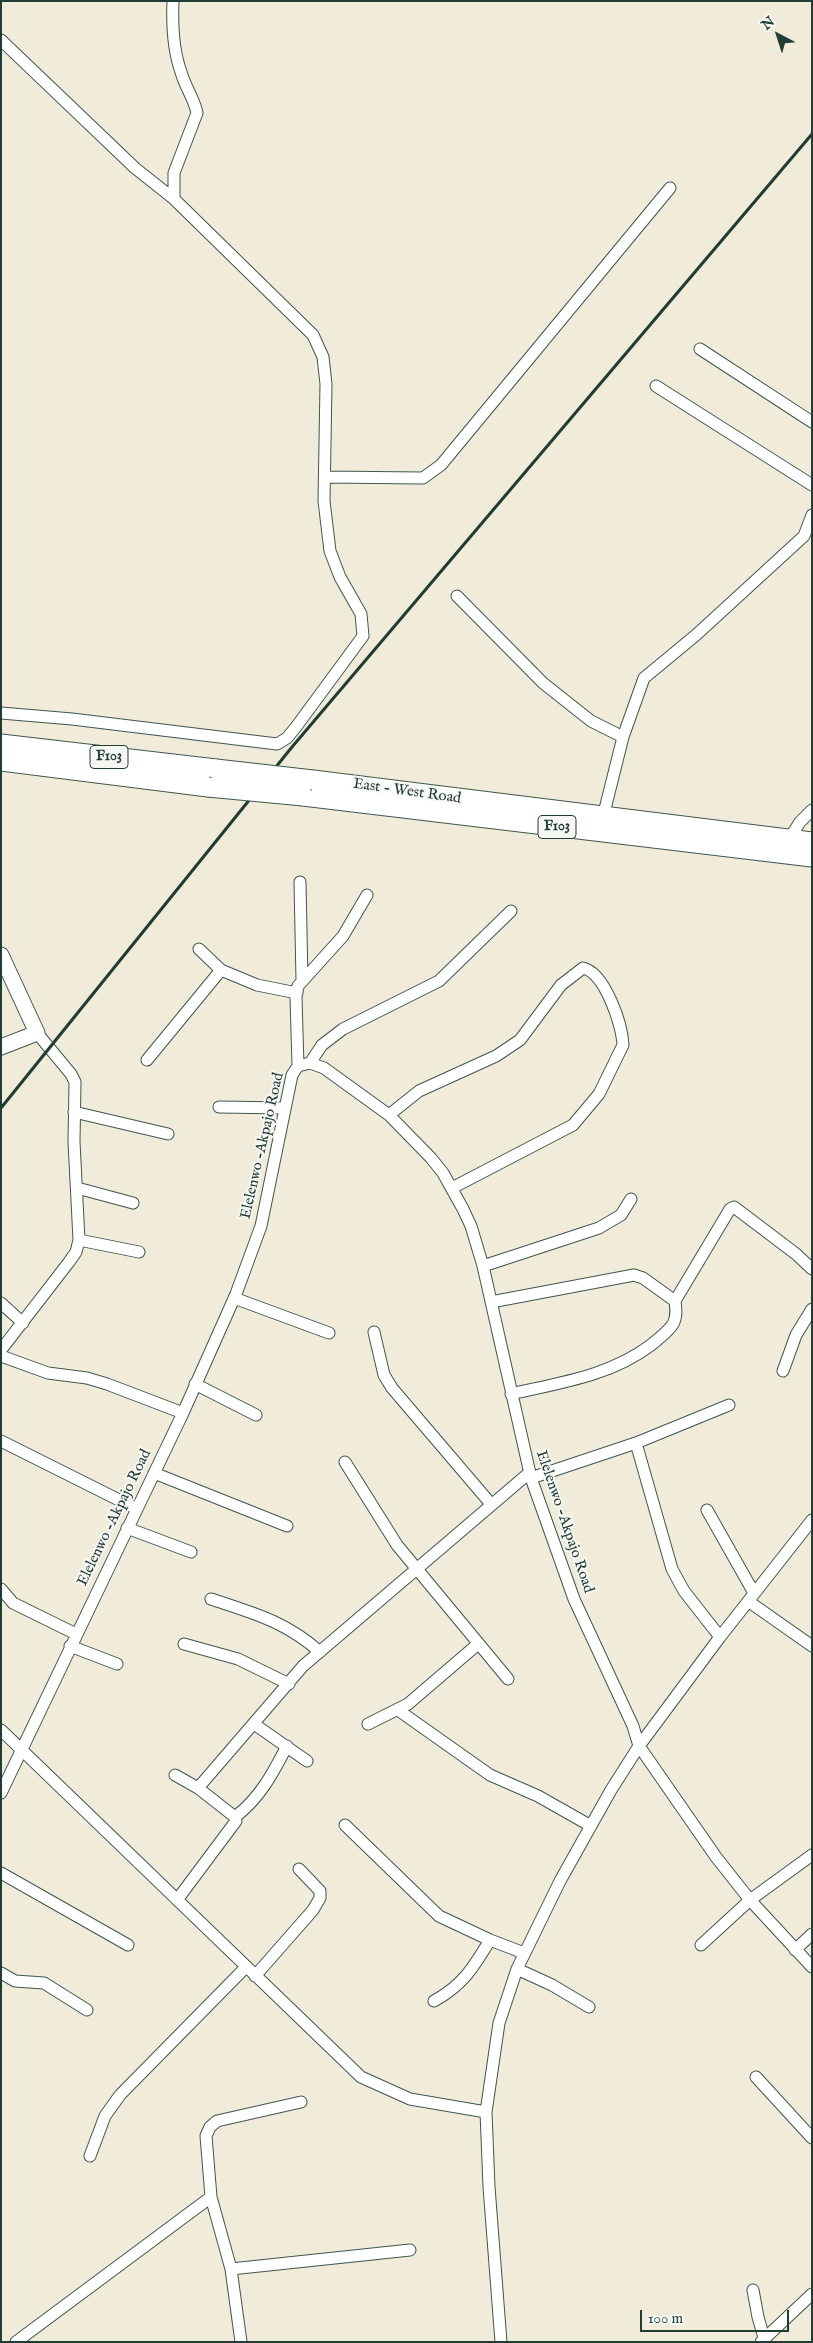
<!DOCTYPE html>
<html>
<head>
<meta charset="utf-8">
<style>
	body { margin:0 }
	#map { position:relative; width:813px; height:2343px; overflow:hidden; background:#f1ecda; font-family:"IM FELL English",serif }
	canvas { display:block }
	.frame { position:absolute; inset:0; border:2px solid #1f3d34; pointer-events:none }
	.north { position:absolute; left:753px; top:10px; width:50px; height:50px; -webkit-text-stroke:4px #f6f6f2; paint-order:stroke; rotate:320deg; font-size:14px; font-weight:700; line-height:20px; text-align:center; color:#1f3d34 }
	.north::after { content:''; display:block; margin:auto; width:18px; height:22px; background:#1f3d34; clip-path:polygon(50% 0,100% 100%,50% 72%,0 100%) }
	.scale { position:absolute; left:640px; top:2310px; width:149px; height:22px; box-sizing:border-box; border:2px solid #1f3d34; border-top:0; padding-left:6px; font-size:15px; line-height:18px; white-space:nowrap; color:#1f3d34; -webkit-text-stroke:4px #f6f6f2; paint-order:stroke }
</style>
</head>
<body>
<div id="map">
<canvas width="813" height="2343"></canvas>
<div class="frame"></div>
<div class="north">N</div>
<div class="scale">100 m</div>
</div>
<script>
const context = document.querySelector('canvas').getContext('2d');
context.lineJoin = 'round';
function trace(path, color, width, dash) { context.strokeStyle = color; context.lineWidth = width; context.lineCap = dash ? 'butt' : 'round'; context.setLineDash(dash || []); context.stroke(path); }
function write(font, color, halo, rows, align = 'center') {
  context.font = font + ' "IM FELL English",serif'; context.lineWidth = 4; context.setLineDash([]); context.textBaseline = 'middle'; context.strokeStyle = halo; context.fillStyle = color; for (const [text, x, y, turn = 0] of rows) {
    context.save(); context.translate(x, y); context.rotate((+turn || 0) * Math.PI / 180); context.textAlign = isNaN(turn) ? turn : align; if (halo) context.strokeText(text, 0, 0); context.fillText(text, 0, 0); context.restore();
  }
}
const minor = new Path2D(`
	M173 1C172 25 173 50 181 72 185 87 194 98 197 113L174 173V199
	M1 40 135 168 174 199 313 335 323 357 326 384 324 501 330 551 340 577 361 614 363 636 296 727 287 738 277 744 72 719 1 713
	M700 349 812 422
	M656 386 812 485
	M325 477 423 478 441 465 670 188
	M457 596 543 683 591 721 623 737
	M603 817 623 737 644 678 696 635 804 536 812 515
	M789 839 800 822 812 810
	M300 882 302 980
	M199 949 221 970 257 985 297 993
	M147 1060 221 970
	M310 1063 322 1045 343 1029 439 981 511 911
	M298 1066 296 997 298 986 343 936 367 895
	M219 1107 285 1108
	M74 1112 168 1134
	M389 1115 419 1091 496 1056 520 1040 561 985 583 968C605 973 622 1024 623 1045L599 1094 573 1125 452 1188
	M77 1188 133 1203
	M79 1240 139 1252
	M483 1266 599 1228 621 1215 631 1199
	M234 1298 329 1333
	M491 1302 634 1275 643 1278 675 1301
	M1 1303 23 1323
	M374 1332 384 1375 392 1388 491 1504
	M1 1350 69 1262 76 1252 79 1240 74 1142 75 1082 71 1074 37 1033
	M1 1356 48 1373 87 1378 107 1384 183 1413
	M783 1371 796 1335 812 1309
	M195 1384 256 1415
	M511 1394C559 1383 610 1376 651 1345 658 1339 668 1332 673 1324 677 1317 676 1309 675 1301L730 1209 734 1207 796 1254 812 1269
	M1 1441 137 1509
	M636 1443 672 1569 684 1591 720 1637
	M345 1462 397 1545 508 1679
	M154 1473 287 1526
	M531 1478 636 1443 729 1405
	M707 1510 754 1593
	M127 1528 191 1552
	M1 1589 13 1603 76 1634
	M211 1599C253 1613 285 1621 320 1652
	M748 1601 812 1646
	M184 1644 238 1659 289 1684
	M70 1646 117 1664
	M398 1710 490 1775 538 1796 591 1826
	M254 1724 307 1761
	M368 1724 408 1704 478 1644
	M1 1730 361 2077 410 2099 486 2112
	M175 1775 198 1788 235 1817
	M198 1788 303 1666 529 1473
	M1 1793 183 1413 236 1294 261 1226 292 1075 298 1066 310 1063 324 1068 389 1115 431 1158 443 1173 463 1209 471 1226 483 1266 531 1478 574 1599 633 1726 639 1746 716 1857 750 1900 812 1967
	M345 1825 439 1916 490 1940 524 1953
	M1 1873 128 1945
	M177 1900 236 1821 235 1817C260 1798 273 1773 287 1746
	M701 1945 750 1900 812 1855
	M795 1950 812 1934
	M517 1969 552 1985 589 2007
	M1 1973 15 1981 44 1983 87 2010
	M255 1976 313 1910 320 1898V1891L299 1869
	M434 2001C463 1985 473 1968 490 1940
	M756 2077 812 2138
	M90 2156 105 2116 120 2095 246 1967
	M231 2269 410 2250
	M753 2290 758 2317 764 2338
	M16 2342 211 2197
	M241 2342 231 2269 211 2197 206 2136 210 2127 217 2121 301 2102
	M501 2342 489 2187 486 2112 499 2023 517 1969 560 1881 611 1790 639 1746 720 1637 812 1520
	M761 2342 812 2294`);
const tertiary = new Path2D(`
	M1 955 37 1033 1 1047`);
const primary = new Path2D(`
	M1 744 216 769
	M1 761 208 787
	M313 780 812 842
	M303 796 812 857`);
trace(minor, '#3e574d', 13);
trace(tertiary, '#3e574d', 17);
trace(primary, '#3e574d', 21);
trace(minor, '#fff', 11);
trace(tertiary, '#fff', 15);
trace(primary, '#fff', 19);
trace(new Path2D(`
	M1 1108 292 747 812 134`), '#1f3d34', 3);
const primaryBridge = new Path2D(`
	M216 769 313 780
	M208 787 303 796`);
trace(primaryBridge, '#3e574d', 21, []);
trace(primaryBridge, '#fff', 19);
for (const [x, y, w] of [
	[109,757,38],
	[557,827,38]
]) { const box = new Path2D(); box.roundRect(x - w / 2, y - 11.5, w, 23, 4); context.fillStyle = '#f6f6f2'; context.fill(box); trace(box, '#1f3d34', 1); }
write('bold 14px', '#1f3d34', null, [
	["F103",109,757],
	["F103",557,827]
]);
write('15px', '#1f3d34', '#f6f6f2', [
	["East - West Road",407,792,8],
	["Elelenwo -Akpajo Road",263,1146,-77],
	["Elelenwo -Akpajo Road",115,1518,-64],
	["Elelenwo -Akpajo Road",564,1522,71]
]);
</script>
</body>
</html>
